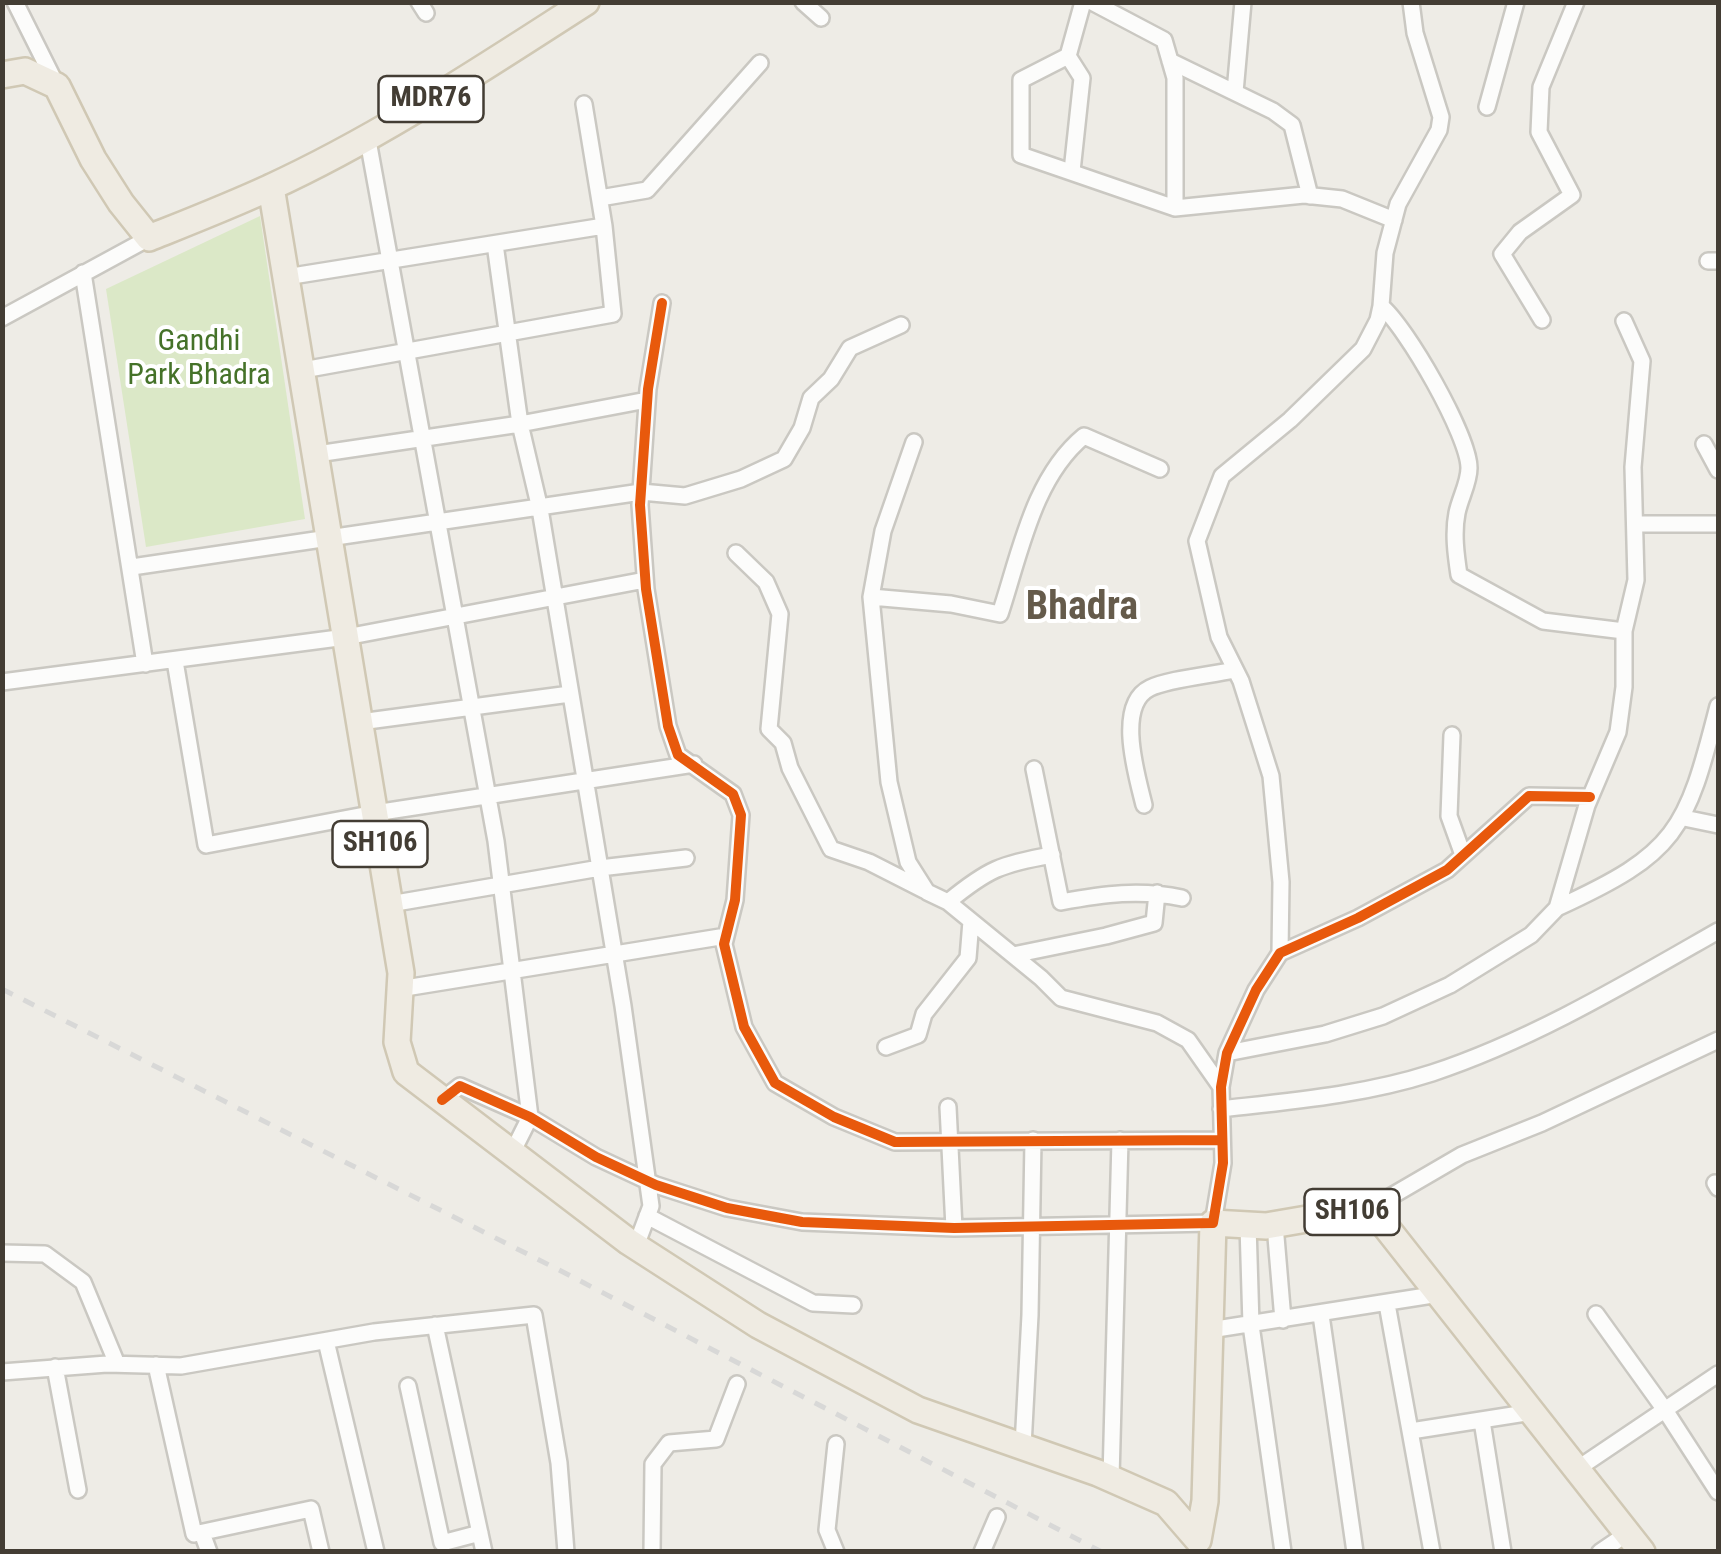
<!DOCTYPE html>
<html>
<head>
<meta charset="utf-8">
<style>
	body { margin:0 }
	#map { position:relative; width:1721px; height:1554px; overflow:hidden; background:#eeece6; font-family:"Roboto Condensed",sans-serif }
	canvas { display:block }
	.frame { position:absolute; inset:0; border:5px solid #433d34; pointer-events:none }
</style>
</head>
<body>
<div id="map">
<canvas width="1721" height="1554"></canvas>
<div class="frame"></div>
</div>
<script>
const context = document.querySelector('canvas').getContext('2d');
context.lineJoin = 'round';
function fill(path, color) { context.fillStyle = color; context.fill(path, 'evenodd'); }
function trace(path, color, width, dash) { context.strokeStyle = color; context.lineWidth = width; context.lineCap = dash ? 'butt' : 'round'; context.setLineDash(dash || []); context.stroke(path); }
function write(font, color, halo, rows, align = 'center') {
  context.font = font + ' "Roboto Condensed",sans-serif'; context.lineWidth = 8; context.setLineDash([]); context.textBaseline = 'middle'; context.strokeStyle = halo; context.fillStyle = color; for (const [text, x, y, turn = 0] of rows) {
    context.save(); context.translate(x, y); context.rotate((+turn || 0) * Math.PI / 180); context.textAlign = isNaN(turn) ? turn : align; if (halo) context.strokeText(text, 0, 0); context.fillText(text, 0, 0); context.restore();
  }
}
fill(new Path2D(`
	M260 216 305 519 146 547 106 289Z`), '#dbe8c7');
const minor = new Path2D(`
	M15 2 56 84
	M419 2 426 13
	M803 2 821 18
	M1092 2 1164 40 1175 78V208
	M1411 2 1415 33 1441 117 1439 130 1398 204 1385 253 1381 306C1406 326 1469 436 1469 468 1469 483 1460 498 1457 513 1453 533 1456 555 1459 575L1543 621 1624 631
	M1068 56 1021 80V155L1175 208 1304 195 1342 199 1394 220
	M1170 61 1273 111 1292 125 1310 196
	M1235 92 1243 2
	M1487 107 1516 2
	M367 135 496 841 530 1117 512 1153
	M1072 171 1082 78 1068 56 1083 2
	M600 198 647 190 760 63
	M495 244 520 424 540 509 623 1006 651 1206 636 1246
	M1708 261H1718
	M83 273 145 664
	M286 277 604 226 584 104
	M662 303 648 389 640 505 646 589 668 726 678 755 733 794 741 815 735 900 724 944 744 1027 775 1083 834 1117 895 1142 1222 1140
	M2 318 149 238
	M1542 320 1502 254 1520 232 1572 195 1539 132 1541 87 1576 2
	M303 370 613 314 604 226
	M914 442 883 531 871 597 889 782 908 862 927 892 948 902 1041 978 1061 998 1157 1023 1188 1040 1221 1087
	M1704 444 1718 470
	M317 454 520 424 647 400
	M1636 524H1718
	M736 553 766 582 780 614 769 729 783 743 790 768 831 849 869 862 924 890
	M132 567 641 492 685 496 741 479 784 459 802 428 811 398 831 379 850 348 901 325
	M871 597 951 604 1000 614C1020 554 1033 478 1084 436L1160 469
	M175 661 206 845 375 813 694 764
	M2 682 346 637 645 580
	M360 722 570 694
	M1452 735 1449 816 1463 855
	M1034 769 1061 902C1104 894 1140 889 1182 898
	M1144 805C1137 776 1115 705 1150 688 1168 679 1212 675 1234 670
	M1684 818 1718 825
	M948 902C988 869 1001 864 1052 855
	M390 904 600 868 686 858
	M1557 908C1677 853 1686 832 1718 706
	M1280 953 1281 882 1271 776 1241 681 1219 637 1197 541 1222 476 1290 420 1363 349 1378 320 1381 306
	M1013 955 1106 936 1154 923 1157 893
	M399 989 726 936
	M886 1047 918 1035 924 1014 968 958 971 921
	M1227 1053 1325 1034 1383 1016 1450 985 1531 935 1557 908 1587 805 1618 732 1624 687V631L1636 580 1633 467 1642 361 1624 321
	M442 1100 460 1086 530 1117 596 1157 656 1185 727 1208 802 1222 954 1228 1213 1223 1223 1163 1221 1087 1227 1053 1256 990 1280 953 1358 918 1447 870 1529 796 1590 797
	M948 1107 954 1228
	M1221 1109C1292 1101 1364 1095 1432 1073 1532 1040 1627 983 1718 931
	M1715 1183 1718 1188
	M1371 1208 1462 1155 1542 1123 1718 1040
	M647 1216 813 1303 853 1305
	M1248 1225 1251 1325 1283 1552
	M1275 1225 1283 1320
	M2 1253 45 1254 83 1282 117 1364
	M1387 1304 1432 1552
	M1596 1314 1665 1410 1718 1492
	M1321 1315 1355 1552
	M435 1325 484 1552
	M1210 1330 1439 1294
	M326 1341 376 1552
	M156 1365 194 1534 311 1509 321 1552
	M55 1367 78 1490
	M2 1372 107 1364 181 1366 374 1332 534 1315 559 1463 566 1552
	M408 1386 442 1543 480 1533
	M1482 1421 1503 1552
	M1411 1431 1532 1412
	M1023 1446 1030 1315 1033 1140
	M1577 1469 1718 1374
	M1111 1478 1120 1140
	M202 1533 209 1552
	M652 1552 653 1464 669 1443 716 1439 737 1384
	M836 1552 827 1530 836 1444
	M982 1552 997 1517
	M1600 1552 1628 1533`);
const primary = new Path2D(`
	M2 75 25 71 57 86 93 159 121 203 149 238C189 222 230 206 269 188 380 137 483 68 586 2
	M271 187 401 973 397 1042 406 1072 629 1242 758 1325 918 1410 1098 1473 1166 1503 1198 1540
	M1198 1540 1205 1501 1213 1223 1266 1226 1371 1208 1642 1552`);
trace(minor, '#cac8c2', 20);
trace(primary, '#d0c8b4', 30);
trace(minor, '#fcfcfb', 15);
trace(primary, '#efebe2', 25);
trace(new Path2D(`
	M2 989 563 1272 1102 1552`), '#d8d8d7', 5, [12, 12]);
trace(new Path2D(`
	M662 303 648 389 640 505 646 589 668 726 678 755 733 794 741 815 735 900 724 944 744 1027 775 1083 834 1117 895 1142 1222 1140
	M442 1100 460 1086 530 1117 596 1157 656 1185 727 1208 802 1222 954 1228 1213 1223 1223 1163 1221 1087 1227 1053 1256 990 1280 953 1358 918 1447 870 1529 796 1590 797`), '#e8590c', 10);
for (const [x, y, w] of [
	[431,99,105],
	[380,844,95],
	[1352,1212,95]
]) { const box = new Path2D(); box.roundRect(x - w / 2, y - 23, w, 46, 8); context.fillStyle = '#fff'; context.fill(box); trace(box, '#433d34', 2.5); }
write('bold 28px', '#433d34', null, [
	["MDR76",431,99],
	["SH106",380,844],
	["SH106",1352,1212]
]);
write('30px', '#457229', '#fff', [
	["Gandhi",199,342],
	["Park Bhadra",199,376]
]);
write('bold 40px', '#655b4b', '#fff', [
	["Bhadra",1082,609]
]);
</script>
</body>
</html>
